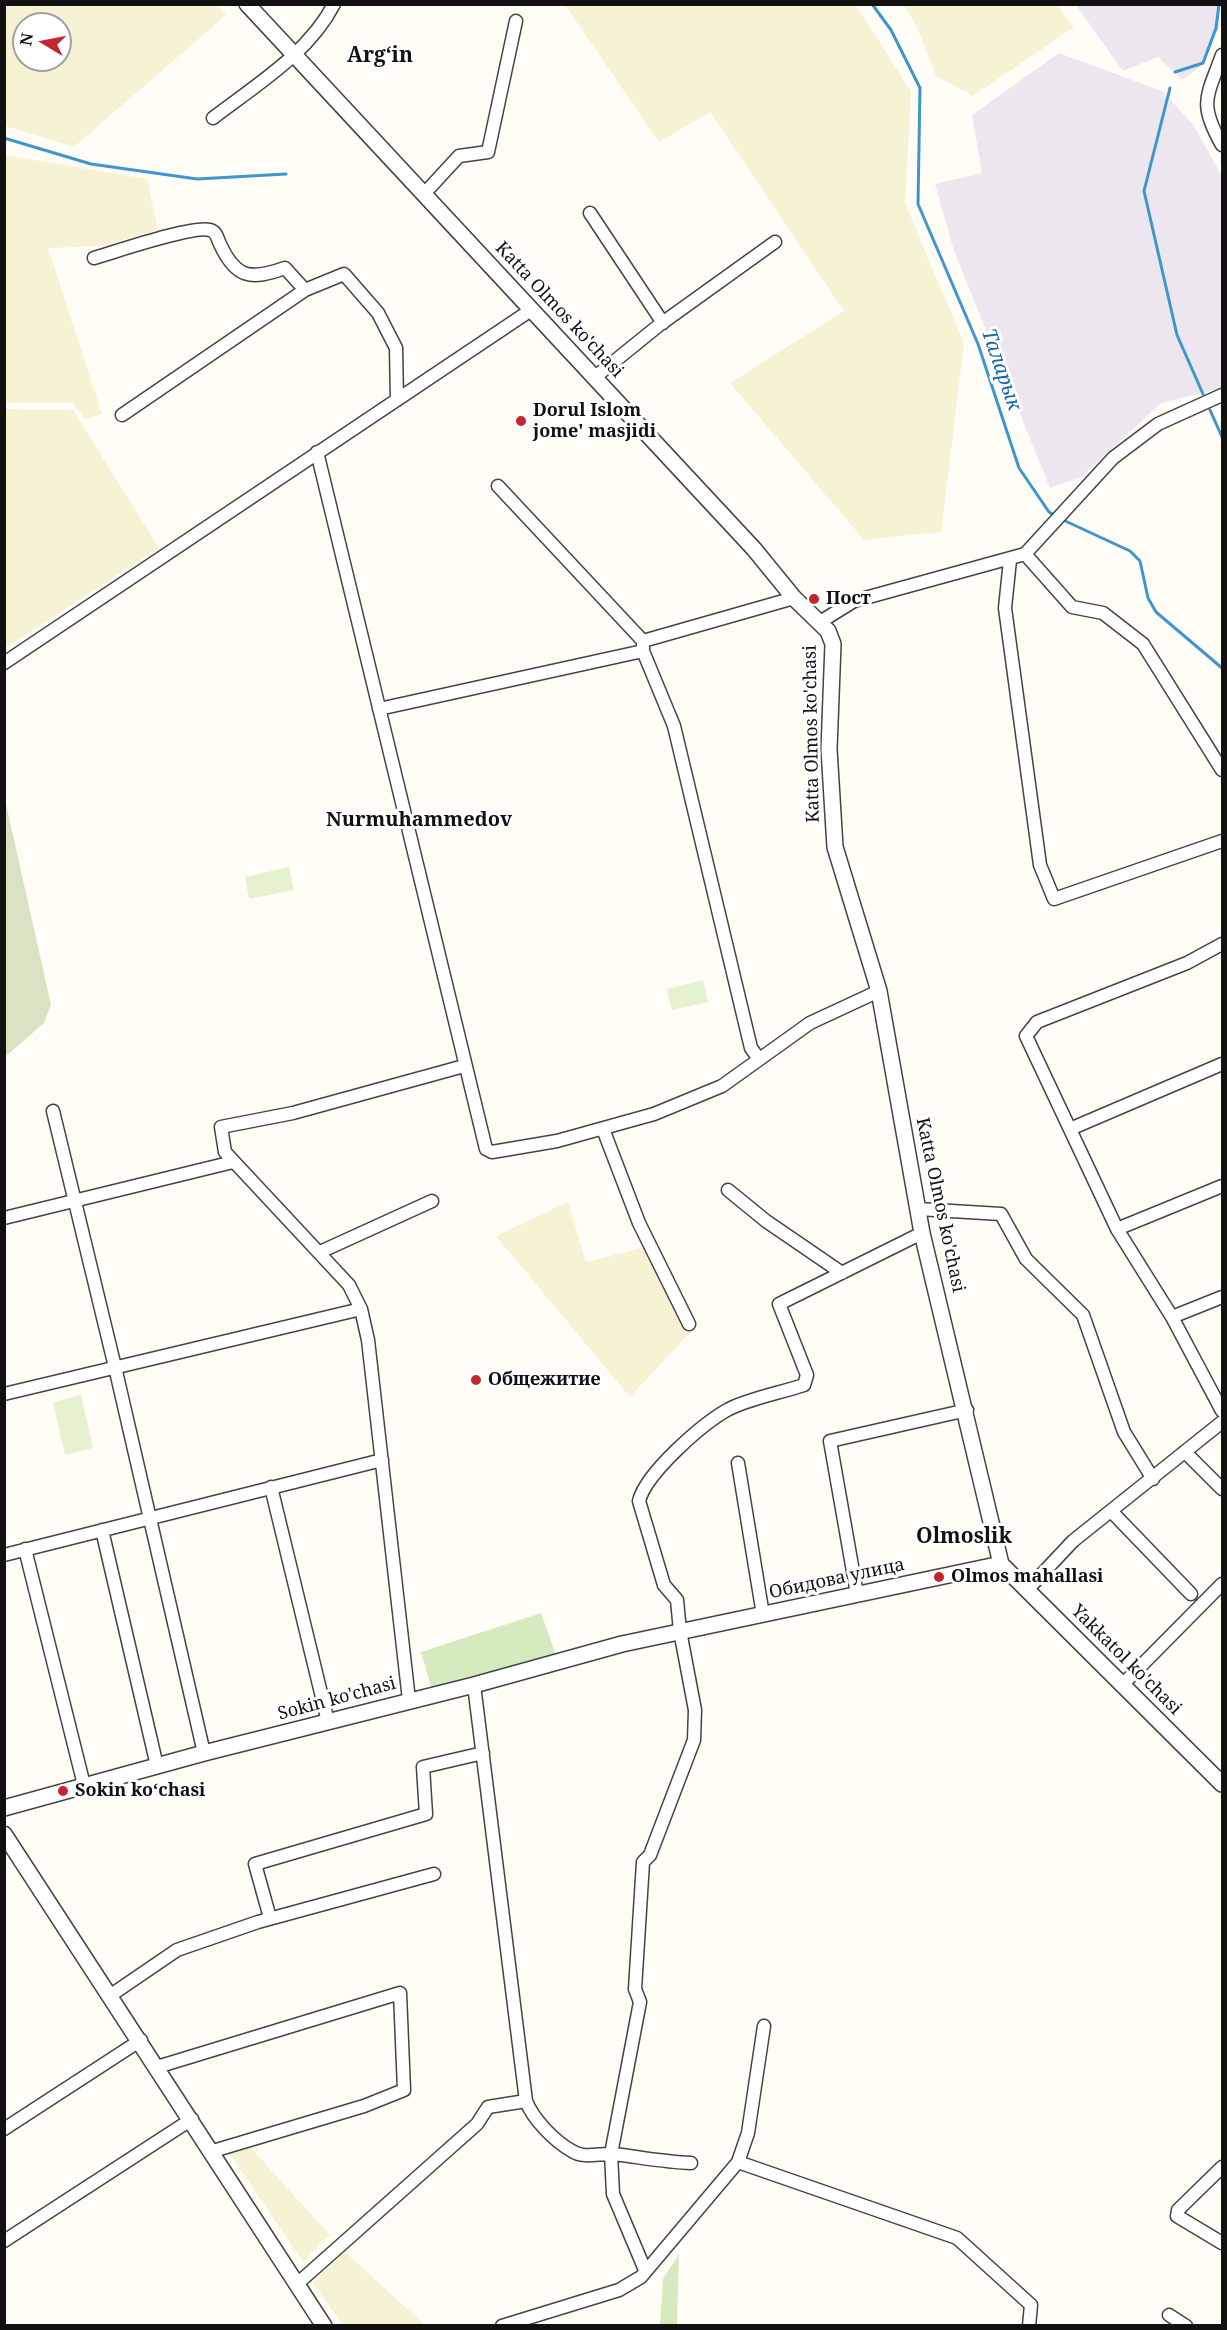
<!DOCTYPE html>
<html>
<head>
<meta charset="utf-8">
<style>
	body { margin:0 }
	#map { position:relative; width:1227px; height:2330px; overflow:hidden; background:#fffdf5; font-family:"Noto Serif",serif }
	canvas { display:block }
	.frame { position:absolute; inset:0; border:6px solid #111; pointer-events:none }
	.north { position:absolute; left:12px; top:12px; width:60px; height:60px; box-sizing:border-box; background:#fff; border:2px solid #a0a0a0; border-radius:50%; rotate:280deg; font-size:16px; font-weight:700; line-height:24px; text-align:center; color:#111 }
	.north::after { content:''; display:block; margin:auto; width:21px; height:27px; background:#c4262e; clip-path:polygon(50% 0,100% 100%,50% 72%,0 100%) }
</style>
</head>
<body>
<div id="map">
<canvas width="1227" height="2330"></canvas>
<div class="frame"></div>
<div class="north">N</div>
</div>
<script>
const context = document.querySelector('canvas').getContext('2d');
context.lineJoin = 'round';
function fill(path, color) { context.fillStyle = color; context.fill(path, 'evenodd'); }
function trace(path, color, width, dash) { context.strokeStyle = color; context.lineWidth = width; context.lineCap = dash ? 'butt' : 'round'; context.setLineDash(dash || []); context.stroke(path); }
function write(font, color, halo, rows, align = 'center') {
  context.font = font + ' "Noto Serif",serif'; context.lineWidth = 6; context.setLineDash([]); context.textBaseline = 'middle'; context.strokeStyle = halo; context.fillStyle = color; for (const [text, x, y, turn = 0] of rows) {
    context.save(); context.translate(x, y); context.rotate((+turn || 0) * Math.PI / 180); context.textAlign = isNaN(turn) ? turn : align; if (halo) context.strokeText(text, 0, 0); context.fillText(text, 0, 0); context.restore();
  }
}
fill(new Path2D(`
	M1076 5H1218L1219 28 1204 64 1182 80 1158 57 1123 71Z
	M1059 53 1162 91 1192 123 1222 176V388L1161 403 1081 477 1050 488 954 251 935 184 982 173 972 115Z`), '#eee6ef');
fill(new Path2D(`
	M215 4 226 15 74 147 5 126V5ZM24 24H60V60H24Z
	M856 5 911 92 905 203 964 343 941 532 864 540 730 383 844 311 710 112 659 142 565 5Z
	M903 5H1057L1074 27 973 96 936 76 916 25Z
	M4 155 147 179 158 230 103 246 48 248 102 414 85 419 72 403H5Z
	M5 409 73 410 159 548 5 648Z
	M568 1202 586 1262 653 1245 697 1325 630 1397 496 1236Z
	M251 2148 330 2235 303 2262 230 2154Z
	M345 2252 425 2325H343L313 2283Z`), '#f6f3d4');
fill(new Path2D(`
	M541 1613 556 1655 431 1687 421 1652Z
	M679 2254 677 2325H660L663 2279Z`), '#d5ebbd');
fill(new Path2D(`
	M4 795 51 1005 44 1023 5 1057Z`), '#d9e3c4');
fill(new Path2D(`
	M289 867 294 890 249 899 245 877Z
	M703 980 708 1002 672 1010 667 989Z
	M81 1395 93 1448 65 1455 53 1402Z`), '#e6f2cf');
trace(new Path2D(`
	M872 4 891 30 920 88 918 204 978 344 1019 468 1049 512 1055 516
	M1175 72 1203 63 1216 28 1219 4
	M1170 88 1144 191 1177 335 1203 394
	M4 138 91 164 197 179 286 174
	M1210 410 1222 437
	M1061 519 1130 551 1140 561 1148 598 1156 612 1222 668`), '#3f96cf', 3);
const minor = new Path2D(`
	M1222 55C1207 97 1198 103 1222 145
	M213 118C256 85 309 53 334 4
	M424 194 459 156 488 152 516 21
	M590 213 663 323
	M94 258C115 252 193 225 210 230 217 232 217 238 220 244 236 279 251 280 285 268L305 290
	M595 377 658 326 775 242
	M122 415 305 290 344 274 378 313 396 348 397 400
	M317 452 486 1149 492 1152 557 1141 654 1114 722 1086 810 1023 879 991
	M498 486 643 641V651
	M1025 554 1072 607 1103 613 1143 644 1222 770
	M1010 560 1005 608 1040 865 1054 899 1222 841
	M820 622 854 601 1025 554 1113 458 1158 424 1222 395
	M643 641 794 598
	M4 663 531 310
	M379 709 643 651 674 726 751 1048 759 1059
	M1222 944 1187 963 1037 1022 1026 1036 1117 1229 1172 1317 1222 1411
	M53 1111 115 1367 204 1753
	M603 1129 639 1223 689 1324
	M1070 1129 1222 1064
	M728 1190 766 1221 842 1273
	M918 1209 1001 1214 1026 1259 1083 1315 1124 1432 1153 1479
	M4 1218 233 1162
	M1117 1229 1222 1186
	M320 1252 432 1201
	M1172 1317 1222 1297
	M4 1394 361 1309
	M1185 1452 1222 1489
	M738 1463 763 1615
	M271 1487 328 1722
	M1111 1511 1191 1594
	M102 1530 157 1766
	M25 1549 84 1785
	M4 1555 382 1460
	M1027 1590 1073 1541 1222 1422
	M857 1594 830 1441 967 1410
	M1123 1684 1222 1584
	M474 1685 526 2101C533 2119 554 2141 572 2151 584 2159 599 2153 613 2154 639 2157 664 2162 691 2163
	M409 1700 368 1340 361 1309 349 1285 225 1152 221 1127 293 1113 464 1066
	M270 1918 255 1864 426 1814 423 1767 483 1753
	M111 1995 177 1950 258 1922 434 1874
	M157 2067 400 1993 404 2090 364 2106 213 2151
	M4 2129 141 2040
	M738 2162 957 2238 1031 2305 1029 2326
	M1222 2167 1178 2210 1177 2216 1222 2243
	M4 2241 192 2119
	M645 2270 613 2194 611 2154 640 2002 635 1989 643 1862 650 1855 694 1740 695 1710 680 1631 677 1600 664 1585 639 1501C646 1473 703 1423 729 1409 751 1398 780 1393 804 1385L807 1375 779 1304 922 1233
	M297 2284 477 2124 488 2107 526 2101
	M1169 2315 1186 2326
	M502 2326 619 2290 641 2277 738 2162 748 2133 764 2026`);
const tertiary = new Path2D(`
	M247 4 754 549 794 598 828 631 833 644 829 749 835 847 879 991 922 1233 1001 1564
	M1001 1564 1222 1784
	M4 1808 204 1753 474 1685 622 1644 1001 1564
	M4 1834 324 2326`);
trace(minor, '#444', 15);
trace(tertiary, '#444', 18);
trace(minor, '#fff', 12);
trace(tertiary, '#fff', 15);
for (const [x, y, r, color] of [
	[521,421,6,"#c4262e"],
	[814,599,6,"#c4262e"],
	[476,1380,6,"#c4262e"],
	[939,1577,6,"#c4262e"],
	[63,1791,6,"#c4262e"]
]) { const dot = new Path2D(); dot.arc(x, y, r, 0, 2 * Math.PI); context.fillStyle = color; context.fill(dot); trace(dot, '#fff', 2); }
write('18px', '#111', '#fff', [
	["Katta Olmos ko'chasi",559,310,47],
	["Katta Olmos ko'chasi",812,734,-91],
	["Katta Olmos ko'chasi",940,1205,78],
	["Обидова улица",837,1579,-12],
	["Yakkatol ko'chasi",1126,1660,45],
	["Sokin ko'chasi",337,1699,-15]
]);
write('bold 18px', '#111', '#fff', [
	["Dorul Islom",533,411],
	["jome' masjidi",533,432],
	["Пост",826,599],
	["Общежитие",488,1380],
	["Olmos mahallasi",951,1577],
	["Sokin koʻchasi",75,1791]
], 'left');
write('italic 20px', '#1768a6', '#fff', [
	["Таларык",1001,370,71]
]);
write('bold 20px', '#111', '#fff', [
	["Nurmuhammedov",419,820]
]);
write('bold 21px', '#111', '#fff', [
	["Argʻin",380,56],
	["Olmoslik",964,1537]
]);
</script>
</body>
</html>
